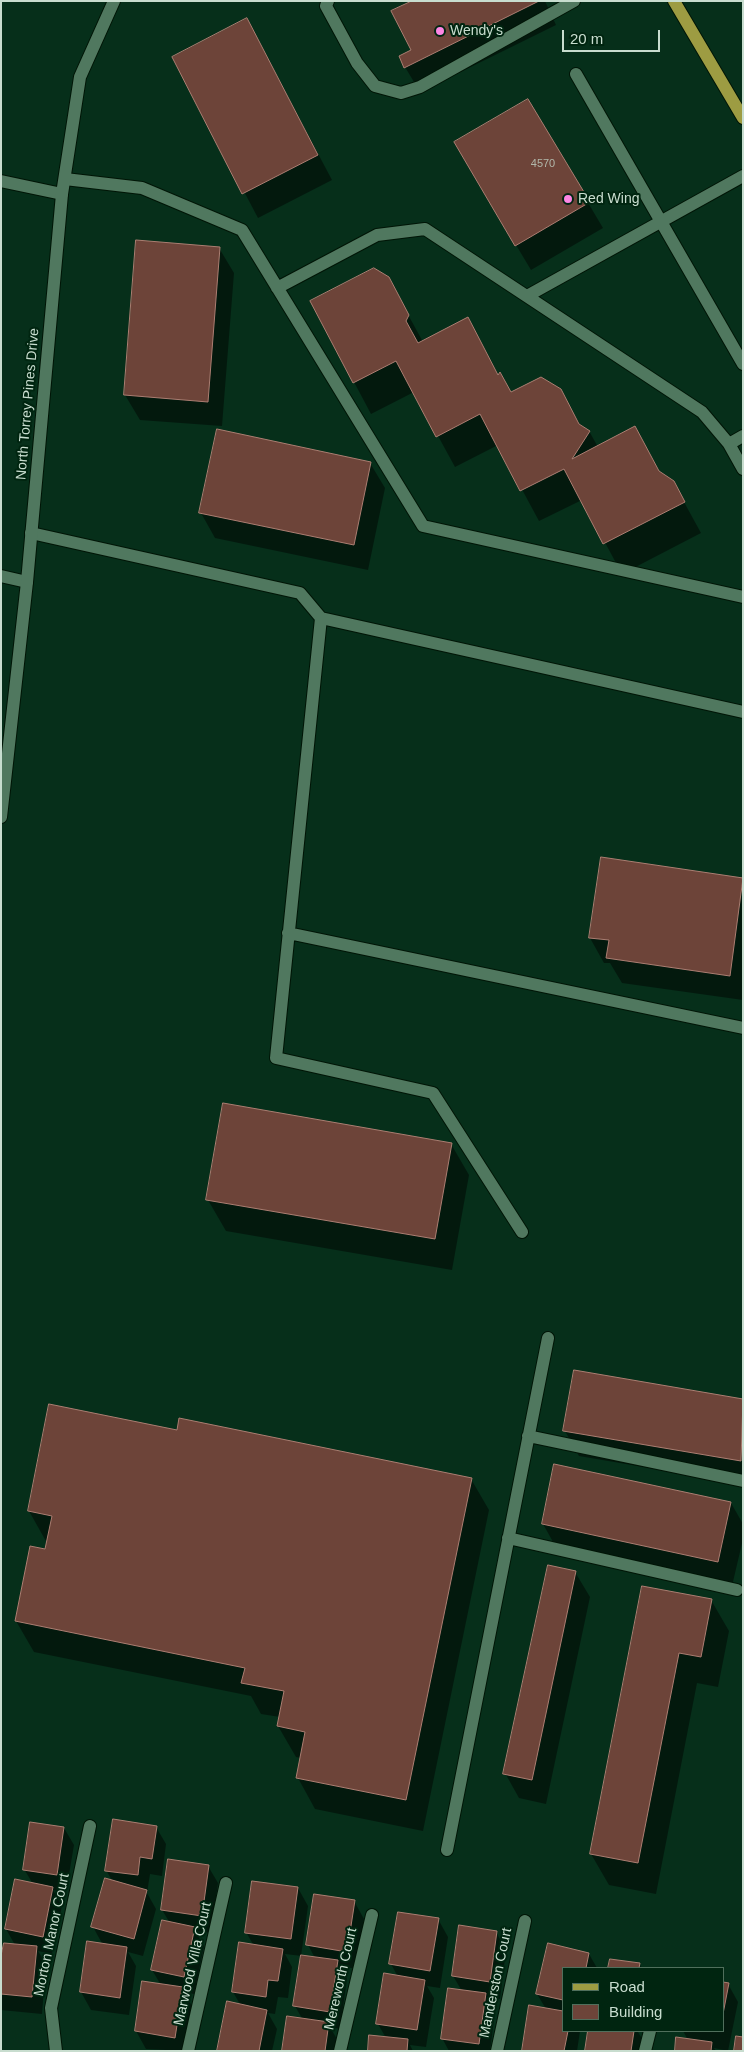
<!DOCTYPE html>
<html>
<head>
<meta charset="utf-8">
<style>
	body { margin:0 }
	#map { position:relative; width:744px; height:2052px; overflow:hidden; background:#062f1a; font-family:Arial,sans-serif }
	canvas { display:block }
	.frame { position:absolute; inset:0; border:2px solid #c8ddcf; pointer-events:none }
	.legend { position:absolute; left:562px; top:1967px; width:162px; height:65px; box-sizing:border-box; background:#002510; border:1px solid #506f5c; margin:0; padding:6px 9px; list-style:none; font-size:15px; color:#c8ddcf }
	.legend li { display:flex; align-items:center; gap:10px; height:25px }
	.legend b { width:25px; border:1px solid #506f5c }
	.scale { position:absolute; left:562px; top:30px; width:98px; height:22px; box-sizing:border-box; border:2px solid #c8ddcf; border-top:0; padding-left:6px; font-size:15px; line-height:18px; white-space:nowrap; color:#c8ddcf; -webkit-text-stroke:4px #002510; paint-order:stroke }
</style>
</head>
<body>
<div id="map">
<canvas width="744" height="2052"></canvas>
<div class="frame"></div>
<ul class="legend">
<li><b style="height:6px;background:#9d9c42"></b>Road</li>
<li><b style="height:14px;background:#6d4439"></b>Building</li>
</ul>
<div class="scale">20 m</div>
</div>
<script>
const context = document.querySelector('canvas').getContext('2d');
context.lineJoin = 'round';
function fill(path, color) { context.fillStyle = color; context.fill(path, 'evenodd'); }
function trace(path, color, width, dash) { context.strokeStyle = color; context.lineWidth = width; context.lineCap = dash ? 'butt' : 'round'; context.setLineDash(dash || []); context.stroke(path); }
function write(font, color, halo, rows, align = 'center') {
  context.font = font + ' Arial,sans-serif'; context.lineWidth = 4; context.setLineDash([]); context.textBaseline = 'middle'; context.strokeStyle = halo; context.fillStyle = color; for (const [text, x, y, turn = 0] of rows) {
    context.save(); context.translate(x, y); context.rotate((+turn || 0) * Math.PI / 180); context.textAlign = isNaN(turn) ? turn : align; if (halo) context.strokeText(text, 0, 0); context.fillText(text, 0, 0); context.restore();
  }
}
fill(new Path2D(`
	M415 1H545L556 25 420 92 405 67 413 51Z
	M247 20 332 180 258 218 173 57Z
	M527 100 603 228 531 270 470 168Z
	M219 248 234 273 222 426 140 420 125 395Z
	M388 278 423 342 468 319 499 376 511 393 560 390 581 426 589 431 598 447 635 428 661 474 673 482 701 533 622 574 582 500 539 521 498 445 455 467 414 392 371 414 311 301Z
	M370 463 385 488 368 570 215 538 201 513Z
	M743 879V1000L622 983 610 963H604L590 938Z
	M451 1144 469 1175 452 1270 226 1231 208 1200Z
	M743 1400V1484L579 1456 565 1431Z
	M178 1432 471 1479 489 1510 423 1831 315 1809 298 1778 301 1758 296 1757 278 1726 280 1717 261 1714 251 1696 34 1652 16 1621 47 1543 29 1511Z
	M731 1503 743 1524V1539L732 1586 557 1549 543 1524Z
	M575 1572 590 1597 546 1804 519 1798 505 1773Z
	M643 1587 711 1600 729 1631 718 1687 697 1683 656 1894 609 1885 591 1854Z
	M156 1827 166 1844 162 1876 150 1874 147 1893 156 1909 143 1956 128 1952 136 1966 129 2015 91 2010 81 1992 88 1942 103 1945 93 1927 113 1882 106 1870Z
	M64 1828 74 1845 66 1892 53 1890 62 1906 52 1954 38 1951 46 1964 42 2014 1 2010V1958L15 1945 6 1929 33 1884 24 1869Z
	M208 1866 218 1883 211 1933 195 1931 204 1946 194 1994 184 1992 192 2006 185 2051 146 2049 136 2031 161 1985 152 1970 170 1923 162 1910Z
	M298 1888 308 1906 301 1956 315 1958 308 1945 354 1901 364 1919 357 1969 339 1966 347 1979 340 2029 330 2027 338 2041 337 2051H283L303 2020 295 2006 302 1956 285 1954 292 1967 288 1998 278 1997 275 2014 268 2013 277 2029 272 2051H218L241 2006 233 1992 254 1946 246 1932Z
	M438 1919 448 1937 440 1988 427 1986 434 1998 426 2047 410 2045 413 2051H369L386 2038 378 2024 398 1977 391 1964Z
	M496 1932 506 1950 500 1999 487 1997 495 2012 490 2051H449L442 2038 462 1991 453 1976Z
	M549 1945 589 1954 597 1968H563V2031H580L577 2051H523L546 2009 537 1994Z
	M611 1960 639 1964 642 1968H610Z
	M723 1983 728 1984 738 2002 728 2051 714 2048 716 2051H676L688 2040 683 2031H723Z
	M589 2031H642L638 2032 644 2042 643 2051H586Z`), '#0007');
const building = new Path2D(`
	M412 1H539L404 68 399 56 411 50 391 11Z
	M247 18 318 155 242 194 172 57Z
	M528 99 590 202 515 246 454 142Z
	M136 240 220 247 208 402 124 395Z
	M374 268 389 277 409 315 406 321 418 343 468 317 498 375 500 372 511 392 541 377 561 389 579 424 590 431 572 459 635 426 659 471 674 481 685 502 603 544 564 469 520 491 480 414 436 437 396 361 353 383 310 301Z
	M217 429 371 462 354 545 199 513Z
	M601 857 743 878 730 976 606 958 609 940 589 938Z
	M223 1103 452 1143 435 1239 206 1200Z
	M574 1370 743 1399 741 1461 563 1431Z
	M49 1404 177 1430 179 1418 472 1478 406 1800 296 1778 305 1732 277 1726 284 1691 241 1683 245 1668 15 1621 30 1546 45 1549 52 1516 28 1511Z
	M554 1464 731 1502 718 1562 542 1524Z
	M548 1565 576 1571 532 1780 503 1774Z
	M642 1586 712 1599 701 1657 679 1653 638 1863 590 1854Z
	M113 1819 157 1826 152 1859 140 1857 138 1875 105 1871Z
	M30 1822 64 1827 57 1875 23 1870Z
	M168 1859 209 1865 202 1916 161 1910Z
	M105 1878 147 1890 134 1939 91 1927Z
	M15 1879 53 1887 43 1937 5 1929Z
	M252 1881 298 1887 291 1939 245 1933Z
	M314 1894 355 1900 347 1952 306 1945Z
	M398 1912 439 1918 430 1971 389 1964Z
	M162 1920 195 1927 184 1977 151 1970Z
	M459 1925 497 1931 490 1982 452 1976Z
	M87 1941 127 1947 120 1998 80 1992Z
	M239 1942 283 1949 278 1981 268 1980 266 1997 232 1992Z
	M4 1943 37 1946 32 1997 1 1994V1956Z
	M548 1943 589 1953 586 1968H563V2000L536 1994Z
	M301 1955 338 1960 330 2012 293 2006Z
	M610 1959 640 1963 639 1968H608Z
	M384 1973 425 1980 417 2030 376 2024Z
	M142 1981 183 1987 175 2038 135 2031Z
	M723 1982 729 1983 723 2014Z
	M448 1988 486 1993 479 2044 441 2039Z
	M227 2001 267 2010 259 2051H217Z
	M529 2005 563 2011V2031H568L564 2051H522Z
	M287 2016 329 2022 325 2051H282Z
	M588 2031H634L631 2051H585Z
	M369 2035 408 2039 407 2051H368Z
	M736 2036 743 2037V2051H734Z
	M676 2037 712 2042 711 2051H675Z`);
fill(building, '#6d4439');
trace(building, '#ab7e72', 1);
const lane = new Path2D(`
	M328 1 326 6 357 63 375 86 401 93 420 87 574 1
	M576 74 743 364
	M65 179 142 188 242 230 423 526 743 597
	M277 288 377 235 425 229 702 412 729 444
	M527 296 743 176
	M743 436 729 444 743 469
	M31 533 300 593 321 618
	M288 933 743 1028
	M522 1232 433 1093 276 1058 321 618 743 712
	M528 1436 743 1481
	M508 1538 737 1590
	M447 1850 548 1338`);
const street = new Path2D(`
	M1 181 62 194
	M1 576 27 582
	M56 2051 51 2008 90 1826
	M188 2051 226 1883
	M340 2051 372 1915
	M497 2051 525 1921
	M645 2051 650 2031`);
const secondary = new Path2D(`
	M1 817 27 582 62 194 80 77 114 1`);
const primary = new Path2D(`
	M674 1 743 118`);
trace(lane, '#001506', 14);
trace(street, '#001506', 14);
trace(secondary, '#001506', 14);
trace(primary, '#001506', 14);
trace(lane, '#50785f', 12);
trace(street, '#50785f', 12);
trace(secondary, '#50785f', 12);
trace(primary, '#9d9c42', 12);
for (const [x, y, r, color] of [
	[440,31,5,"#fc86e3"],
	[568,199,5,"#fc86e3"]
]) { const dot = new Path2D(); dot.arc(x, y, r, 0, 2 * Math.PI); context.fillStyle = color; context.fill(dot); trace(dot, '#002510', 2); }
write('11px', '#b1b7aa', null, [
	["4570",543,164]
]);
write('14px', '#c8ddcf', '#002510', [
	["Wendy's",450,31],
	["Red Wing",578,199]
], 'left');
write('14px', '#c8ddcf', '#002510', [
	["North Torrey Pines Drive",28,404,-85],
	["Morton Manor Court",52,1935,-78],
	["Marwood Villa Court",193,1964,-77],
	["Mereworth Court",341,1979,-77],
	["Manderston Court",496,1983,-78]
]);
</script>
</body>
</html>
